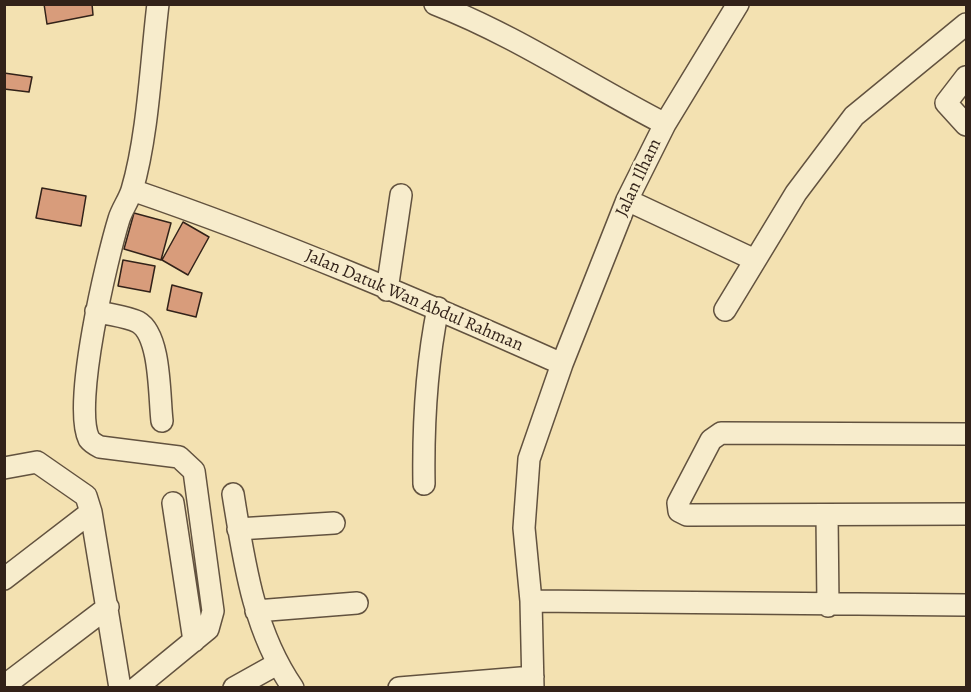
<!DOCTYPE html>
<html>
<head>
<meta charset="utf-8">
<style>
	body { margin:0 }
	#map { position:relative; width:971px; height:692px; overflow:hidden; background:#f3e1b1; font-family:Alegreya,serif }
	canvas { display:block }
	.frame { position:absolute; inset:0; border:6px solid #322219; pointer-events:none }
</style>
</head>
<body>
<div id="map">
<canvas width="971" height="692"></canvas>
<div class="frame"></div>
</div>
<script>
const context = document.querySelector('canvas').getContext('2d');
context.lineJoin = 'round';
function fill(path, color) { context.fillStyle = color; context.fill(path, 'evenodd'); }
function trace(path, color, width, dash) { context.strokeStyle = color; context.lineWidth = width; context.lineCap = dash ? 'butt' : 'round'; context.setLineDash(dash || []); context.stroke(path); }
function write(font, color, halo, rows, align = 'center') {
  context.font = font + ' Alegreya,serif'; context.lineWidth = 6; context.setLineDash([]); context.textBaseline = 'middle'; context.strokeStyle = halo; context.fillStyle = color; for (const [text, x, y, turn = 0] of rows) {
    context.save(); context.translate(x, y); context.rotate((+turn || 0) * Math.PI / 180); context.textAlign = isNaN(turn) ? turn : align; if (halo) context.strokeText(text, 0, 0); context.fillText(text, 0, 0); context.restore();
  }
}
const building = new Path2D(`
	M44 4H92L93 15 47 24Z
	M4 73 32 77 29 92 4 89Z
	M42 188 86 196 81 226 36 218Z
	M134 213 171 223 161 260 124 249Z
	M183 222 209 237 188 275 162 260Z
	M123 260 155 266 150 292 118 286Z
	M172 285 202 293 196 317 167 310Z`);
fill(building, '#d89c7b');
trace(building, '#322219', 1.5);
const minor = new Path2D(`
	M435 4C517 36 587 84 665 124
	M966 77 946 103 966 125
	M132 190C278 240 421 301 562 364
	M627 200 755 260
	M387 290 401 195
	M725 310 796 193 854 116 966 24
	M96 311C109 315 126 316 138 322 161 335 159 396 162 421
	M966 434 721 433 711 440 678 503 679 511 687 515 966 514
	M4 468 37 462 86 496 91 512 120 688
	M424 484C423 424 426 367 438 308
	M233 494C244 561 253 630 293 688
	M173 503 194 641
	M827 515 828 606
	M238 529 334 523
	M4 579 91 512
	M531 601 966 605
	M256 611 357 603
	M4 686 108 607
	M136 688 208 629 213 611 194 471 179 457 100 447C96 445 92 443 89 439 72 405 107 258 119 219 122 209 129 200 132 190 148 136 151 62 158 4
	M234 688 277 664
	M399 688 533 677
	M533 688 531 601 524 528 529 459 562 364 627 200 665 124 738 4`);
trace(minor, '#62523f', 24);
trace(minor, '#f7eccc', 21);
write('18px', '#322219', '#f7eccc', [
	["Jalan Ilham",639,178,-65],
	["Jalan Datuk Wan Abdul Rahman",414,301,23]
]);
</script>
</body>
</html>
